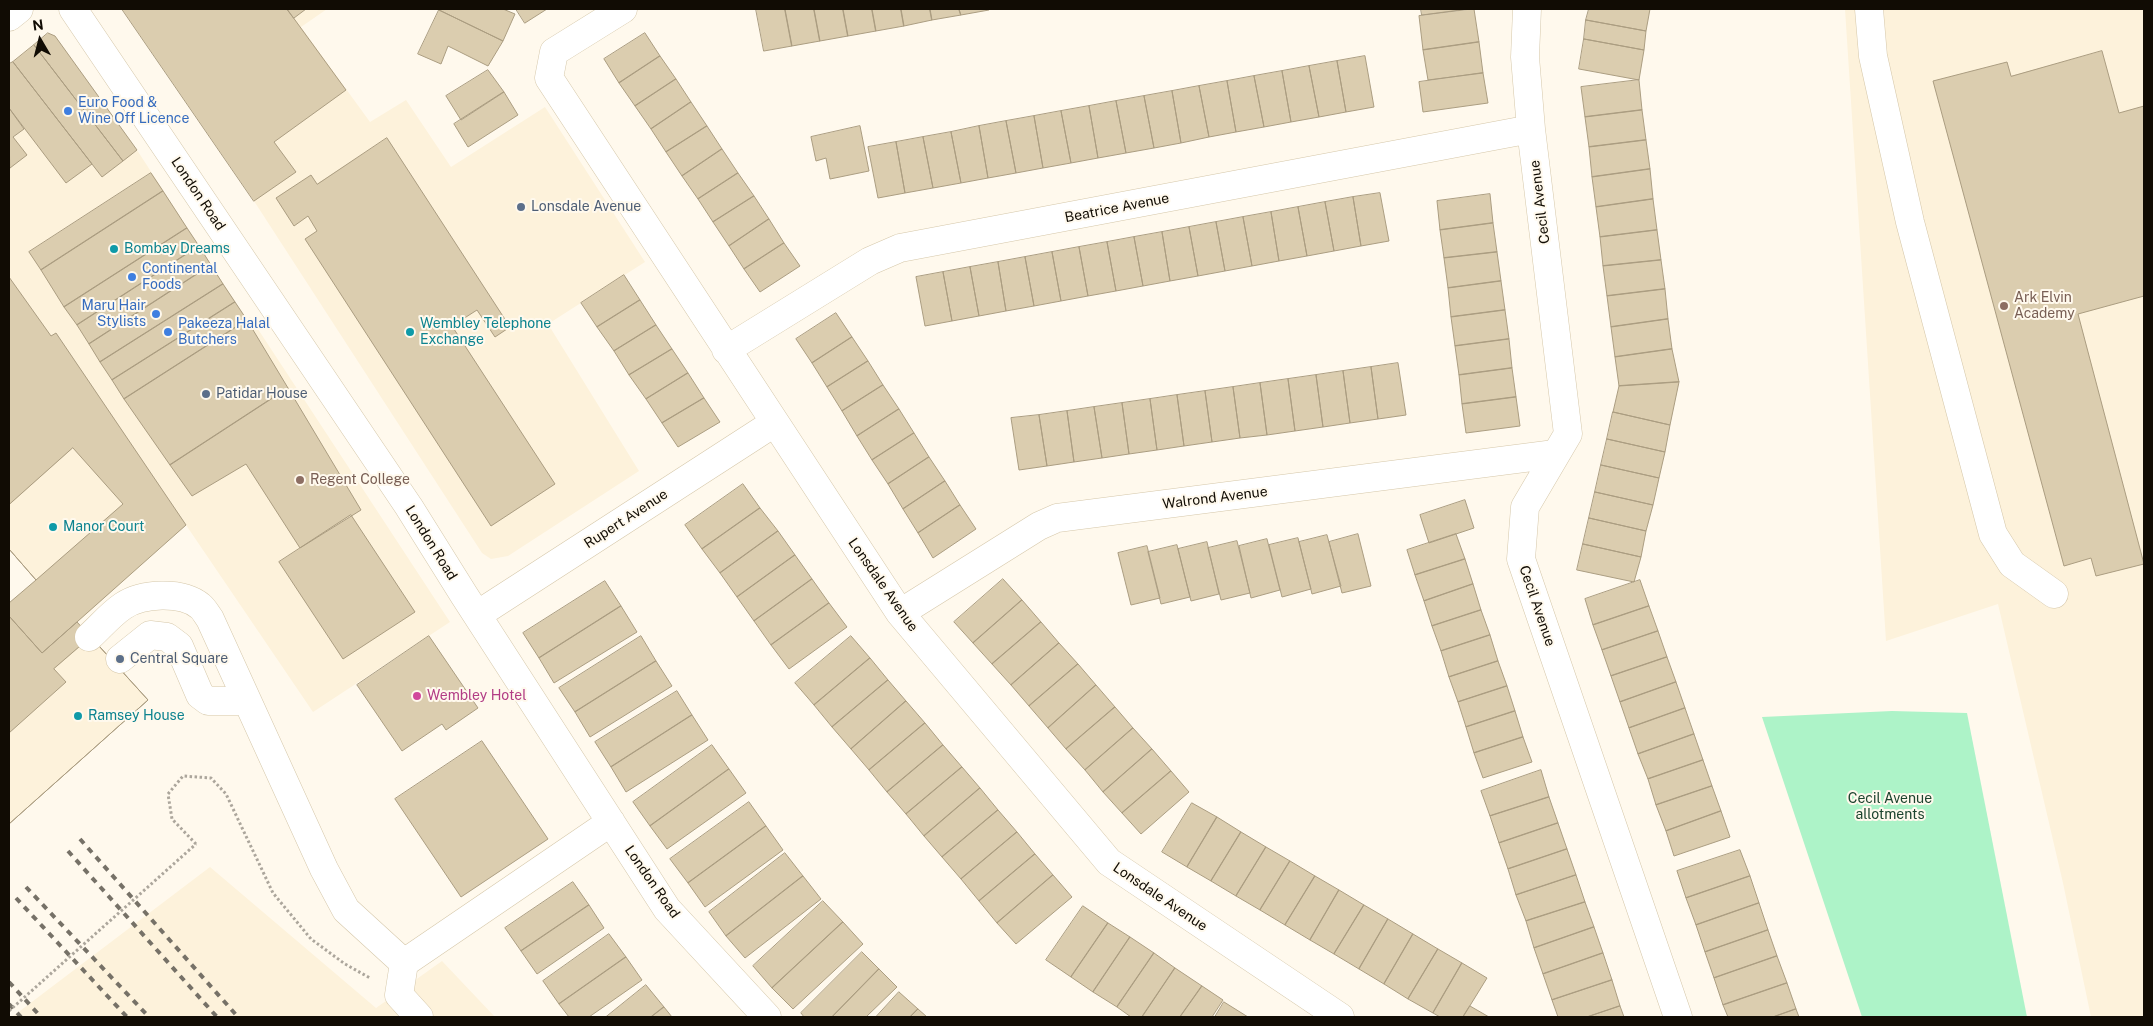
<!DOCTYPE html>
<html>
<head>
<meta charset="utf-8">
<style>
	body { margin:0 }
	#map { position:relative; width:2153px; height:1026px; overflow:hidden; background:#fff9ed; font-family:"Public Sans",sans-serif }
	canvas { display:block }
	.frame { position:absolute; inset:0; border:10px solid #110c04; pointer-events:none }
	.north { position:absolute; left:15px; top:15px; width:50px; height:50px; -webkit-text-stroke:4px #fff9ed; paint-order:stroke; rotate:352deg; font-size:14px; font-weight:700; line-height:20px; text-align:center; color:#110c04 }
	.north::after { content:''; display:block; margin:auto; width:18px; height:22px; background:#110c04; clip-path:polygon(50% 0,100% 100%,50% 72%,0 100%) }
</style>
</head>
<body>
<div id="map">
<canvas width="2153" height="1026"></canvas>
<div class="frame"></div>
<div class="north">N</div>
</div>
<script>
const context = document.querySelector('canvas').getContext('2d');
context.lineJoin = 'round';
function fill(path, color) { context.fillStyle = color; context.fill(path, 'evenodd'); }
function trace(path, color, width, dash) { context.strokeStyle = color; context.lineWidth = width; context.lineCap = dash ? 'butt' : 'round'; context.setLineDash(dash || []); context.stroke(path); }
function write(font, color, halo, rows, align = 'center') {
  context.font = font + ' "Public Sans",sans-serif'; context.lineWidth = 4; context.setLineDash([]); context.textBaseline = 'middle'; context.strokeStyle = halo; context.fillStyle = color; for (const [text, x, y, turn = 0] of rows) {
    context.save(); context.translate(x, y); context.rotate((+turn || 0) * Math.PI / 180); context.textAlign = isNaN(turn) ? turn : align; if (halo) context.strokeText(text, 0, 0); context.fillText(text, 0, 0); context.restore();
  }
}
fill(new Path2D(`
	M122 9H327L301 27 370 122 406 100 451 167 545 107 645 262 548 324 639 471 508 556 491 559 482 553 254 201Z
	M1845 9H2144V1017H2091L2063 883 1998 604 1886 641Z
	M48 33 55 36 137 150 247 320 250 317 450 622 313 712 186 525 78 622 148 700 9 824V603L36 580 9 549V64Z
	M210 867 376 1008 442 961 495 1017H12Z`), '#fdf2db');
fill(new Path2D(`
	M1892 711 1967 713 2027 1017H1862L1762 717Z`), '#adf3c8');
const building = new Path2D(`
	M122 9H287L346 90 274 142 296 172 254 201Z
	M287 9H306L294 18Z
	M440 9H503L515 14 503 41 439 10Z
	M516 9H547L525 23Z
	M756 9H785L792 46 764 51Z
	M785 9H814L820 41 792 46Z
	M814 9H843L848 36 820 41Z
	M843 9H872L876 31 848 36Z
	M872 9H901L904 26 876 31Z
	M901 9H930L932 20 904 26Z
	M930 9H959L961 15 932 20Z
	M959 9H989V10L961 15Z
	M1421 9H1468L1422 15Z
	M1474 9 1479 42 1423 50 1419 16Z
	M1589 9H1650L1646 31 1586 20Z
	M439 10 503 41 488 66 448 46 441 64 418 54Z
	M1586 20 1646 31 1644 50 1584 39Z
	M48 33 55 36 137 150 123 161 34 45Z
	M645 33 660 56 619 83 604 59Z
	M1584 39 1644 50 1639 80 1579 69Z
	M1479 42 1483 73 1428 80 1423 50Z
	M34 45 123 161 102 177 13 62Z
	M2102 51 2119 113 2144 106V296L2078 314 2144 564 2096 576 2091 558 2064 566 1933 81 2007 62 2011 76Z
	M660 56 676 79 635 106 619 83Z
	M1365 56 1374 107 1346 112 1337 61Z
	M1337 61 1346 112 1319 117 1309 66Z
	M13 62 92 164 66 183 9 108V64Z
	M1309 66 1319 117 1291 122 1282 71Z
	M488 70 504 92 461 120 446 96Z
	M1282 71 1291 122 1264 127 1254 76Z
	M1483 73 1488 103 1423 112 1419 82Z
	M1254 76 1264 127 1236 132 1227 81Z
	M676 79 691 102 651 129 635 106Z
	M1639 80 1642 110 1585 117 1581 87Z
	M1227 81 1236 132 1209 137 1199 86Z
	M1199 86 1209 137 1181 143 1172 91Z
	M1172 91 1181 143 1154 148 1144 96Z
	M504 92 518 115 468 147 454 124Z
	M1144 96 1154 148 1126 153 1116 101Z
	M1116 101 1126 153 1098 158 1089 106Z
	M691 102 707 126 666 152 651 129Z
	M1089 106 1098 158 1071 163 1061 111Z
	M9 108 24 129 13 137 27 155 10 168Z
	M1642 110 1646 140 1589 147 1585 117Z
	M1061 111 1071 163 1043 168 1034 116Z
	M1034 116 1043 168 1016 173 1006 121Z
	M1006 121 1016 173 988 178 979 126Z
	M707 126 722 149 682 176 666 152Z
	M860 126 869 171 830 179 826 158 816 161 811 137Z
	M979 126 988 178 961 183 951 132Z
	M951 132 961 183 933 188 923 137Z
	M923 137 933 188 905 193 896 142Z
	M387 138 510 327 495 337 477 310 452 326 555 484 491 526 305 239 317 231 308 216 294 226 276 198 311 175 317 184Z
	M1646 140 1650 169 1592 177 1589 147Z
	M896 142 905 193 878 198 868 147Z
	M722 149 738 173 698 199 682 176Z
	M1650 169 1653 199 1596 207 1592 177Z
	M151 173 163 191 41 270 29 252Z
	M738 173 754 196 713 222 698 199Z
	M163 191 187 228 64 307 41 270Z
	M1380 193 1389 241 1361 246 1353 197Z
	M1490 194 1493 223 1440 230 1437 201Z
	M754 196 769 219 729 246 713 222Z
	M1353 197 1361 246 1334 251 1325 202Z
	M1653 199 1657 230 1600 237 1596 207Z
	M1325 202 1334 251 1307 256 1298 207Z
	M1298 207 1307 256 1279 261 1271 212Z
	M1271 212 1279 261 1252 266 1243 217Z
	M1243 217 1252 266 1225 271 1216 222Z
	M769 219 784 243 744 269 729 246Z
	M1216 222 1225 271 1198 276 1189 227Z
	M1493 223 1497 252 1444 258 1440 230Z
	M1189 227 1198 276 1170 281 1162 232Z
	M187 228 199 246 77 325 64 307Z
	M1657 230 1661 260 1603 266 1600 237Z
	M1162 232 1170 281 1143 286 1134 237Z
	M1134 237 1143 286 1116 291 1107 242Z
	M1107 242 1116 291 1088 296 1079 247Z
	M784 243 800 266 760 292 744 269Z
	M199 246 211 265 89 344 77 325Z
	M1079 247 1088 296 1061 301 1052 252Z
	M1052 252 1061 301 1034 306 1025 257Z
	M1497 252 1501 281 1448 288 1444 258Z
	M1025 257 1034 306 1006 311 998 262Z
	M1661 260 1665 289 1607 296 1603 266Z
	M998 262 1006 311 979 316 970 267Z
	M211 265 223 284 100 362 89 344Z
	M970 267 979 316 952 321 943 272Z
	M943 272 952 321 925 326 916 277Z
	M624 275 640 300 597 327 581 303Z
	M9 277 51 336 56 333 186 525 42 653 9 616V603L36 580 9 549Z
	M1501 281 1505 310 1451 317 1448 288Z
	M223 284 235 302 112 380 100 362Z
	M1665 289 1668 319 1611 327 1607 296Z
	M640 300 656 325 614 351 597 327Z
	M235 302 247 320 124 399 112 380Z
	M1505 310 1509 339 1455 346 1451 317Z
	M836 313 852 337 812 363 796 339Z
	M1668 319 1672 349 1615 357 1611 327Z
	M247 320 288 388 170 465 124 399Z
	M656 325 672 349 629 375 614 351Z
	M852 337 868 361 827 387 812 363Z
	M1509 339 1512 368 1459 375 1455 346Z
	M672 349 688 373 646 399 629 375Z
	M1672 349 1679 382 1619 386 1615 357Z
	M868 361 883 385 842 411 827 387Z
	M1398 363 1406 415 1378 419 1371 367Z
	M1371 367 1378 419 1350 423 1343 371Z
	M1512 368 1516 397 1462 404 1459 375Z
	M1343 371 1350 423 1323 427 1316 375Z
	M688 373 704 398 662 423 646 399Z
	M1316 375 1323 427 1295 431 1288 379Z
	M1288 379 1295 431 1267 435 1260 383Z
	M1679 382 1670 425 1613 412 1619 386Z
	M1260 383 1267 435 1240 438 1233 387Z
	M883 385 899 409 857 436 842 411Z
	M1233 387 1240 438 1212 442 1205 391Z
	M288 388 361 510 300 548 246 464 192 496 170 465Z
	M1205 391 1212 442 1184 446 1177 395Z
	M1177 395 1184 446 1157 450 1150 399Z
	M1516 397 1520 426 1466 433 1462 404Z
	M704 398 720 422 678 447 662 423Z
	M1150 399 1157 450 1129 454 1122 403Z
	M1122 403 1129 454 1102 458 1094 407Z
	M1094 407 1102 458 1074 462 1067 411Z
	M899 409 914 433 872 460 857 436Z
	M1067 411 1074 462 1047 466 1039 415Z
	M1613 412 1670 425 1665 452 1607 439Z
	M1039 415 1047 466 1019 470 1011 418Z
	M914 433 929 457 888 484 872 460Z
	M1607 439 1665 452 1659 478 1601 465Z
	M73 448 123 504 36 580 9 549V505Z
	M929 457 945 481 903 509 888 484Z
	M1601 465 1659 478 1653 505 1595 492Z
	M945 481 960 505 918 533 903 509Z
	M743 484 760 508 702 549 685 525Z
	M1595 492 1653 505 1646 531 1589 518Z
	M1465 500 1474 528 1429 543 1420 515Z
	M960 505 976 529 933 558 918 533Z
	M760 508 778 531 720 573 702 549Z
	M351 515 415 612 343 659 279 562Z
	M1589 518 1646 531 1641 557 1583 544Z
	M778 531 795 555 737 597 720 573Z
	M1358 534 1371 586 1342 593 1329 542Z
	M1456 534 1465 559 1415 575 1407 550Z
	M1327 535 1341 586 1312 594 1299 542Z
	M1298 538 1311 589 1282 597 1269 545Z
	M1267 539 1280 590 1251 598 1239 546Z
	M1237 541 1250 593 1221 600 1208 548Z
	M1207 542 1219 594 1191 601 1178 549Z
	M1583 544 1641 557 1634 582 1577 570Z
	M1177 545 1190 597 1161 604 1148 552Z
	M1147 546 1160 598 1131 605 1118 553Z
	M795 555 812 579 754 621 737 597Z
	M1465 559 1473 584 1424 601 1415 575Z
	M812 579 829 603 771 645 754 621Z
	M1003 579 1022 600 973 643 954 622Z
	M1640 580 1649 606 1593 625 1585 599Z
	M605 581 621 606 539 658 523 633Z
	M1473 584 1481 610 1432 626 1424 601Z
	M1022 600 1041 622 992 664 973 643Z
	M829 603 847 627 789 669 771 645Z
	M621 606 637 632 554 683 539 658Z
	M1649 606 1658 631 1602 650 1593 625Z
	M1481 610 1490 635 1441 651 1432 626Z
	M9 616 42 653 77 622 148 700 9 824Z
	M1041 622 1059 643 1011 685 992 664Z
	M1658 631 1667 657 1611 676 1602 650Z
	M1490 635 1498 661 1449 677 1441 651Z
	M429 636 478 708 446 730 442 724 402 751 357 685Z
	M641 636 656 661 575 712 559 688Z
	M851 636 870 658 814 705 795 683Z
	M91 637 148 700 9 824V733L66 682 54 669Z
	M1059 643 1078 664 1029 706 1011 685Z
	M1667 657 1676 682 1620 702 1611 676Z
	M870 658 888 680 832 727 814 705Z
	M656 661 672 686 590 737 575 712Z
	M1498 661 1507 686 1458 702 1449 677Z
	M1078 664 1096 685 1048 728 1029 706Z
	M888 680 906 701 851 749 832 727Z
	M1676 682 1685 708 1629 728 1620 702Z
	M1096 685 1115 707 1066 749 1048 728Z
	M1507 686 1515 711 1466 727 1458 702Z
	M677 691 692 715 611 767 595 742Z
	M906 701 925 723 869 770 851 749Z
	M1115 707 1133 728 1085 770 1066 749Z
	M1685 708 1694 734 1638 754 1629 728Z
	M1515 711 1523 737 1474 753 1466 727Z
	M692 715 708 740 626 792 611 767Z
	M925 723 943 745 887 792 869 770Z
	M1133 728 1152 749 1103 792 1085 770Z
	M1694 734 1703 760 1648 779 1638 754Z
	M1523 737 1532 762 1483 778 1474 753Z
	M482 741 548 839 461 897 395 799Z
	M712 745 729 769 650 826 633 802Z
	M943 745 962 767 906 814 887 792Z
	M1152 749 1171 771 1122 813 1103 792Z
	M1703 760 1712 786 1656 805 1648 779Z
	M962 767 980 788 924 836 906 814Z
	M729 769 746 793 667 849 650 826Z
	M1541 770 1549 797 1490 816 1481 791Z
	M1171 771 1189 792 1141 834 1122 813Z
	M1712 786 1721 811 1666 831 1656 805Z
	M980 788 998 810 942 857 924 836Z
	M1549 797 1558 823 1499 843 1490 816Z
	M749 802 766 826 688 883 670 859Z
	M1192 803 1217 817 1187 867 1162 852Z
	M998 810 1017 832 961 879 942 857Z
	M1721 811 1730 837 1674 856 1666 831Z
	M1217 817 1241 832 1211 881 1187 867Z
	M1558 823 1567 849 1508 869 1499 843Z
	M766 826 783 850 705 907 688 883Z
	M1017 832 1035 854 979 901 961 879Z
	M1241 832 1266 847 1236 896 1211 881Z
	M1266 847 1290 861 1260 910 1236 896Z
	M1567 849 1576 875 1516 895 1508 869Z
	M1740 850 1750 876 1686 898 1677 871Z
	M785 853 803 876 726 936 709 912Z
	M1035 854 1053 875 997 923 979 901Z
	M1290 861 1315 876 1285 925 1260 910Z
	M1053 875 1072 897 1016 944 997 923Z
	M1576 875 1585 902 1526 921 1516 895Z
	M803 876 821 899 745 958 726 936Z
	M1315 876 1339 890 1310 940 1285 925Z
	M1750 876 1759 903 1696 925 1686 898Z
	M573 882 589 905 521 951 505 928Z
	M1339 890 1364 905 1334 954 1310 940Z
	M823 901 843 922 772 988 753 966Z
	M1585 902 1594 927 1534 948 1526 921Z
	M1759 903 1768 930 1705 952 1696 925Z
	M589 905 604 928 537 974 521 951Z
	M1364 905 1388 919 1359 969 1334 954Z
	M1083 906 1108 923 1071 977 1046 960Z
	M1388 919 1413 934 1384 984 1359 969Z
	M843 922 863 944 793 1009 772 988Z
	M1108 923 1130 937 1093 992 1071 977Z
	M1594 927 1603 953 1543 974 1534 948Z
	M1768 930 1777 956 1714 978 1705 952Z
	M609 934 626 957 559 1004 543 981Z
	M1413 934 1438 949 1408 999 1384 984Z
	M1130 937 1154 953 1117 1007 1093 992Z
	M1438 949 1462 963 1433 1013 1408 999Z
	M862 952 879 969 832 1017H804L801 1013Z
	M1154 953 1175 968 1142 1017H1131L1117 1007Z
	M1603 953 1612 980 1552 1000 1543 974Z
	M1777 956 1787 983 1723 1005 1714 978Z
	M626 957 642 980 589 1017H569L559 1004Z
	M1462 963 1487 978 1463 1017H1440L1433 1013Z
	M1175 968 1202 986 1180 1017H1142Z
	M879 969 897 987 866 1017H832Z
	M1612 980 1620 1006 1587 1017H1558L1552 1000Z
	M1787 983 1796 1009 1773 1017H1728L1723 1005Z
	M646 985 664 1007 651 1017H606Z
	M1202 986 1223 1000 1212 1017H1180Z
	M899 992 918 1009 910 1017H876Z
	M1224 1002 1248 1017H1215Z
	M1470 1006 1489 1017H1463Z
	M1620 1006 1624 1017H1587Z
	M664 1007 672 1017H651Z
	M918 1009 927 1017H910Z
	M1796 1009 1799 1017H1773Z`);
fill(building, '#dbcdaf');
trace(building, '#ab9d81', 1);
const minor = new Path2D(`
	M73 9 409 507 464 595 667 909 767 1017
	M623 9 554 52 549 78 900 613 1109 862 1340 1017
	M1527 9 1525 57 1531 129 1568 434 1525 507 1521 559 1678 1017
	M1869 9 1873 56 1910 222 1993 534 2012 564 2054 594
	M726 350 870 261 900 248 1531 129
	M900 613 1039 526 1057 518 1555 454
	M477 615 774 423
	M89 637C100 627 111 614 123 606 142 593 182 591 200 606 204 609 207 615 210 619L324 869 346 910 404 963
	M120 659 150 635 167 637 179 646 200 695 208 701H247
	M419 1017 399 995 404 963 611 822`);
const major = new Path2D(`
	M9 17 19 9`);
trace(minor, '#d5c7a9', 29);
trace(major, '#d5c7a9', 29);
trace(new Path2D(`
	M196 844 172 819 168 794 183 776 211 778 226 794 273 893 311 939 345 964 370 978`), '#aca69c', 3, [2.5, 2.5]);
trace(minor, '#fff', 28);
trace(major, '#fff', 28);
trace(new Path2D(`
	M80 839 238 1017
	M68 851 217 1017
	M26 887 149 1017
	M16 898 127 1017
	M9 982 41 1017
	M9 1004 21 1017`), '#767167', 4, [6, 6]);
trace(new Path2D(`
	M9 1011 196 844`), '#aca69c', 3, [2.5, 2.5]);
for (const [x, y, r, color] of [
	[68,111,5,"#3f7fe0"],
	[521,207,5,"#5c6f8a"],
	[114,249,5,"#0f9aa8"],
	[132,277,5,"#3f7fe0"],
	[2004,306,5,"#8d6e63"],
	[156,314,5,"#3f7fe0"],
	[168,332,5,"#3f7fe0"],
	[410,332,5,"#0f9aa8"],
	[206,394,5,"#5c6f8a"],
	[300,480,5,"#8d6e63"],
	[53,527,5,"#0f9aa8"],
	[120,659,5,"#5c6f8a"],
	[417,696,5,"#d1479c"],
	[78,716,5,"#0f9aa8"]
]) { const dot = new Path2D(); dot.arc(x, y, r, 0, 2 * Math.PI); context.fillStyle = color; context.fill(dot); trace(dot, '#fff9ed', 2); }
write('14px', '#366cbe', '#fff9ed', [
	["Euro Food &",78,103],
	["Wine Off Licence",78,119],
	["Continental",142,269],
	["Foods",142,285],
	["Maru Hair",146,306,"right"],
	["Stylists",146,322,"right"],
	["Pakeeza Halal",178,324],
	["Butchers",178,340]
], 'left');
write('14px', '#110c04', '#fff9ed', [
	["London Road",198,194,56],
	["Cecil Avenue",1540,202,-97],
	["Beatrice Avenue",1117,208,-11],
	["Walrond Avenue",1215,498,-7],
	["Rupert Avenue",626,519,-33],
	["London Road",431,543,58],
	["Lonsdale Avenue",883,585,55],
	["Cecil Avenue",1537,606,71],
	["London Road",652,882,55],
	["Lonsdale Avenue",1160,897,34]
]);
write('14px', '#4e5e75', '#fff9ed', [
	["Lonsdale Avenue",531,207],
	["Patidar House",216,394],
	["Central Square",130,659]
], 'left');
write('14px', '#0d838f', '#fff9ed', [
	["Bombay Dreams",124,249],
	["Wembley Telephone",420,324],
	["Exchange",420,340],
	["Manor Court",63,527],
	["Ramsey House",88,716]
], 'left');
write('14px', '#785e54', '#fff9ed', [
	["Ark Elvin",2014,298],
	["Academy",2014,314],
	["Regent College",310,480]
], 'left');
write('14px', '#b23c85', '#fff9ed', [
	["Wembley Hotel",427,696]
], 'left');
write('14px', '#1c442e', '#fff9ed', [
	["Cecil Avenue",1890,799],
	["allotments",1890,815]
]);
</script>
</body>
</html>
